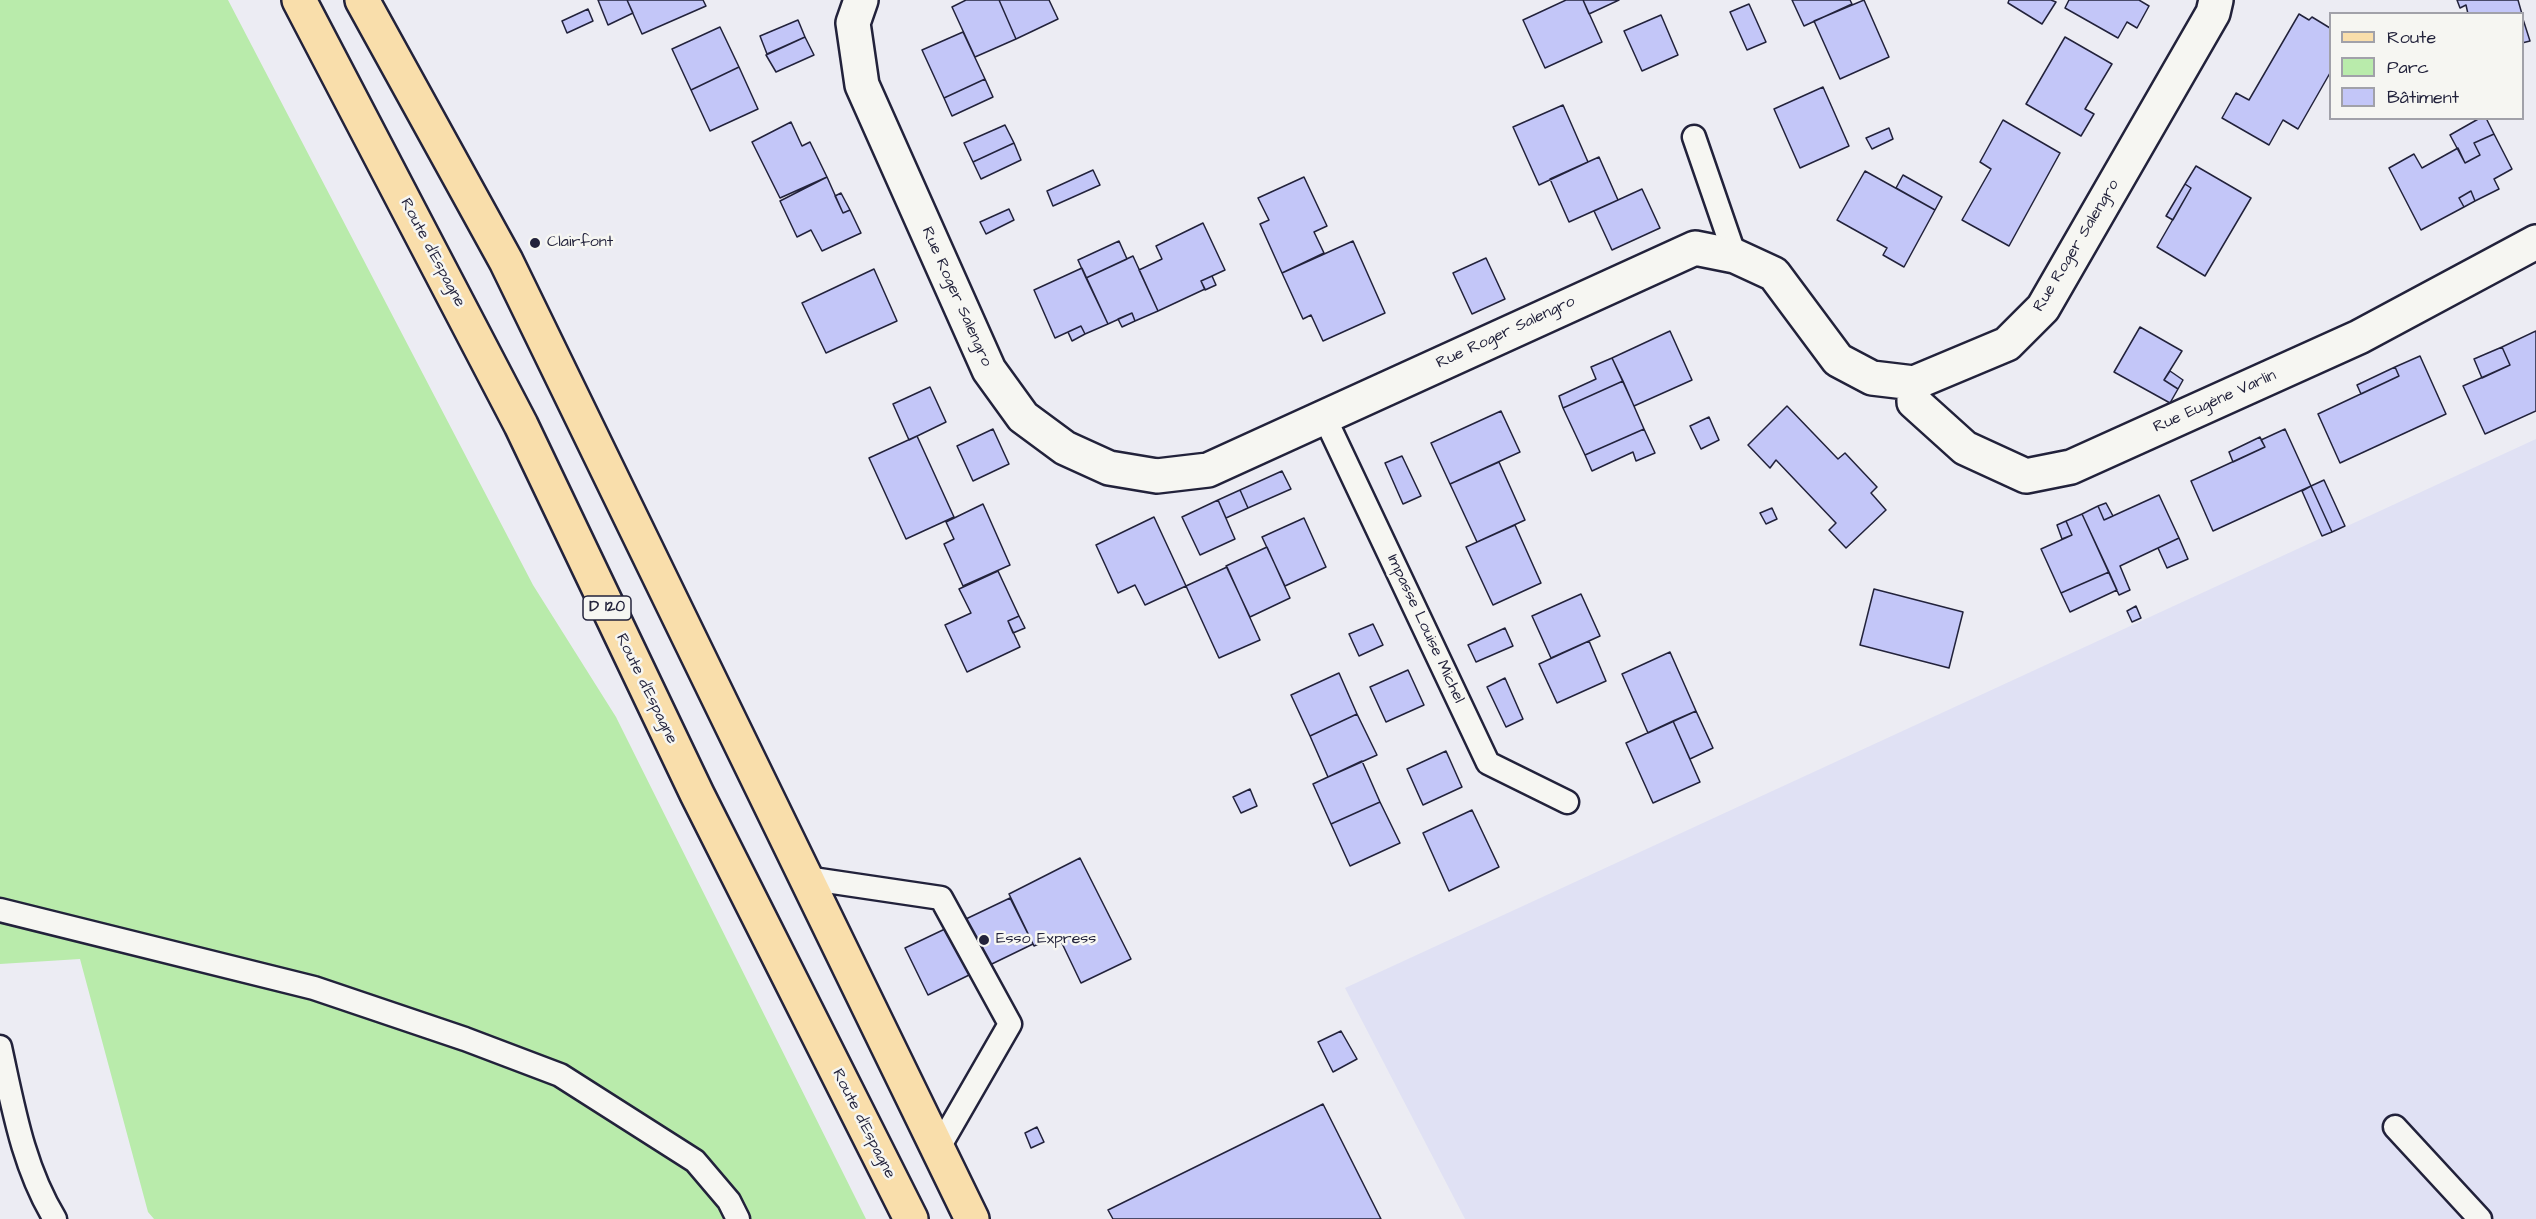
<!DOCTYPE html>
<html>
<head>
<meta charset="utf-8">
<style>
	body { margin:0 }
	#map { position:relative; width:2536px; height:1219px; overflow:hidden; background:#ececf3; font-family:"Architects Daughter",sans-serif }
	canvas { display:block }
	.legend { position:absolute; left:2329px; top:12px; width:195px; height:108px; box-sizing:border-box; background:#f6f6f2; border:2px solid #a1a1a9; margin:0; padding:8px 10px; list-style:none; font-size:18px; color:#22223b }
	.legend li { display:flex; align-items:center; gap:12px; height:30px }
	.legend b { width:30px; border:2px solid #a1a1a9 }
</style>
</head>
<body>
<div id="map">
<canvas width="2536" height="1219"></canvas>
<ul class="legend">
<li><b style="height:8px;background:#f9deab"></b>Route</li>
<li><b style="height:16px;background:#b9ebab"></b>Parc</li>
<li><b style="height:16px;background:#c3c6f8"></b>Bâtiment</li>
</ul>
</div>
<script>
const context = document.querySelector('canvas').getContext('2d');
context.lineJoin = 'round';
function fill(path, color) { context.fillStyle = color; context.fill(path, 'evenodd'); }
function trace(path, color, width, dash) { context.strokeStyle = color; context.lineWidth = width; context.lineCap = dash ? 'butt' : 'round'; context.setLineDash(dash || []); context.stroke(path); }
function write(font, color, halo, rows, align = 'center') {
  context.font = font + ' "Architects Daughter",sans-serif'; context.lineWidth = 5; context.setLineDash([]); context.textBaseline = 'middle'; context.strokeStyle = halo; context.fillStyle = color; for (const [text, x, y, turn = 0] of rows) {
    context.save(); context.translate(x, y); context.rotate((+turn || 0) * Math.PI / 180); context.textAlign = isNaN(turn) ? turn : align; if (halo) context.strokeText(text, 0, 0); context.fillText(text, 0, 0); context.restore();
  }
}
fill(new Path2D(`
	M2536 439V1219H1465L1345 988Z`), '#e0e1f4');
fill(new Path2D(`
	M0 0H228L533 585 616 717 866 1219H154L148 1212 80 959 0 964Z`), '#b9ebab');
const building = new Path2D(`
	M598 0H627L633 13 608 25Z
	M627 0H703L706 6 642 34Z
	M966 0H999L1016 39 975 57 952 7Z
	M999 0H1049L1058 19 1016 39Z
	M1566 0H1583L1602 42 1545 68 1523 20Z
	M1583 0H1619L1589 14Z
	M1792 0H1850L1852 4 1804 26Z
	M1864 0 1889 57 1840 79 1814 21Z
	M2009 0H2051L2056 2 2042 24 2008 3Z
	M2069 0H2139L2149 6 2137 28 2127 22 2118 38 2065 8Z
	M2457 0H2518L2522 14H2468L2466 5 2460 8Z
	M1749 4 1766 42 1747 50 1730 12Z
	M588 9 593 21 567 33 562 21Z
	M2299 14 2309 20 2312 17 2330 28V73L2298 129 2283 120 2269 145 2222 118 2236 93 2249 100Z
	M1661 15 1678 55 1642 71 1624 31Z
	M2522 16 2530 41 2522 43Z
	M798 20 805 37 767 54 760 36Z
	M720 27 739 67 691 90 672 49Z
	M963 32 985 79 944 98 922 50Z
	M805 37 814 55 776 72 766 55Z
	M2065 37 2112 64 2085 109 2094 114 2081 136 2026 104Z
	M739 67 758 109 710 131 691 90Z
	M985 79 993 97 952 116 944 98Z
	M1823 87 1849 146 1800 168 1774 109Z
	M1563 105 1588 162 1539 185 1513 127Z
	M2480 118H2486L2494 134 2474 143 2480 155 2465 163 2450 135Z
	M2003 120 2060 153 2009 246 1962 220 1991 169 1980 162Z
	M791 122 802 146 810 142 827 177 780 198 752 142Z
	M1005 125 1014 143 973 162 964 143Z
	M1889 128 1893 139 1872 149 1866 138Z
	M2494 134 2512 169 2494 179 2499 189 2475 201 2471 191 2459 198 2464 207 2421 230 2389 168 2414 154 2422 168 2458 148 2465 163 2480 155 2474 143Z
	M1014 143 1021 160 981 179 973 162Z
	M1599 157 1618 200 1569 222 1550 179Z
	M2196 166 2251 198 2205 276 2157 247 2191 188 2185 184Z
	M1093 170 1100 185 1053 206 1047 191Z
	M1865 171 1935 210 1904 267 1883 255 1887 248 1837 220Z
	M1903 175 1942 197 1935 210 1896 188Z
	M827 177 843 213 850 210 861 233 822 251 811 230 797 237 780 201Z
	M1304 177 1327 226 1314 232 1324 253 1282 273 1260 224 1269 220 1258 198Z
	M2185 184 2191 188 2173 220 2166 216Z
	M1642 189 1660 228 1612 250 1594 211Z
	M2471 191 2475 201 2464 207 2459 198Z
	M841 193 850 210 843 213 835 196Z
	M1009 209 1014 220 986 234 980 222Z
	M1203 223 1225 270 1201 281 1205 289 1158 311 1139 270 1162 259 1156 246Z
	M1119 241 1127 259 1086 278 1078 260Z
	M1353 241 1385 313 1323 341 1311 315 1303 319 1282 273Z
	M1133 256 1158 311 1135 321 1132 313 1108 324 1086 278Z
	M1486 258 1505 299 1472 314 1453 273Z
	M1082 268 1108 324 1085 334 1081 326 1055 338 1034 290Z
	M874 269 897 321 826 353 802 303Z
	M1212 276 1216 285 1205 290 1201 281Z
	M1132 313 1135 321 1122 327 1118 319Z
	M1081 326 1085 334 1072 341 1068 332Z
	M2140 327 2182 351 2164 380 2178 389 2170 403 2114 372Z
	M1670 331 1692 380 1634 406 1612 358Z
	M2536 331V411L2485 434 2463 386 2510 365 2502 347Z
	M2502 347 2510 365 2482 378 2474 359Z
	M2420 356 2446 414 2340 463 2318 414 2399 376 2395 367Z
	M1612 358 1623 381 1563 408 1559 396 1596 379 1591 367Z
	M2395 367 2399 376 2361 394 2357 385Z
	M2170 371 2183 380 2178 389 2164 380Z
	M1623 381 1644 429 1585 455 1563 408Z
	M930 387 946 422 909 440 893 404Z
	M1787 406 1838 459 1845 453 1877 487 1871 493 1886 510 1846 548 1829 530 1836 523 1776 460 1770 468 1748 445Z
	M1501 411 1520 452 1450 484 1431 443Z
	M1709 417 1719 440 1701 449 1690 426Z
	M993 429 1009 464 973 481 957 446Z
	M1644 429 1655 453 1636 461 1633 452 1592 471 1585 455Z
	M2285 429 2311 486 2213 531 2191 481 2265 447 2261 440Z
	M917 436 954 517 906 539 869 458Z
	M2260 437 2265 447 2233 462 2229 452Z
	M1402 456 1421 496 1403 504 1385 463Z
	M1499 462 1525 520 1477 542 1450 484Z
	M1282 471 1291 489 1248 508 1240 490Z
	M2324 480 2345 526 2332 532 2311 486Z
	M2311 486 2332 532 2322 536 2302 491Z
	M1240 490 1248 508 1226 518 1218 500Z
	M2159 495 2179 538 2120 566 2130 590 2119 595 2082 514 2098 506 2104 520Z
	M1218 500 1235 539 1200 555 1182 517Z
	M2106 503 2113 516 2104 520 2098 506Z
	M983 504 1010 565 963 586 944 544 954 539 946 522Z
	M1772 508 1777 519 1766 524 1760 513Z
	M2082 514 2109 572 2061 593 2041 549 2072 535 2066 521Z
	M1154 517 1186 586 1145 605 1135 585 1118 593 1096 545Z
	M1304 518 1326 567 1285 586 1262 537Z
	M2066 521 2072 535 2062 539 2057 525Z
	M1515 525 1541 583 1493 605 1466 547Z
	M2179 538 2188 559 2167 568 2158 548Z
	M1267 547 1290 598 1250 617 1226 566Z
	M1227 567 1260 640 1219 658 1186 586Z
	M998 571 1019 616 1008 621 1020 647 967 672 945 625 971 613 959 589Z
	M2109 572 2117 590 2070 612 2061 593Z
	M1874 589 1963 612 1949 668 1860 645Z
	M1581 594 1600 636 1551 658 1532 616Z
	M2136 606 2141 618 2132 622 2127 611Z
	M1019 616 1025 628 1013 633 1008 621Z
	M1373 624 1383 645 1359 656 1349 634Z
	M1505 628 1513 646 1476 662 1468 645Z
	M1589 641 1606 681 1557 703 1539 664Z
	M1670 652 1696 711 1648 733 1622 674Z
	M1408 670 1424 705 1386 722 1370 687Z
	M1339 673 1357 714 1310 736 1291 695Z
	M1505 678 1523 719 1506 727 1487 687Z
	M1696 711 1713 748 1690 759 1673 721Z
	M1357 714 1377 755 1328 777 1310 736Z
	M1673 721 1700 782 1653 803 1626 743Z
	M1446 751 1462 787 1423 805 1407 769Z
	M1362 761 1380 802 1331 824 1313 784Z
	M1250 789 1257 806 1241 813 1233 797Z
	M1380 802 1400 843 1350 866 1331 824Z
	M1472 810 1499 867 1449 891 1423 833Z
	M1080 858 1131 959 1081 983 1058 935 1034 946 1009 894Z
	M1010 898 1033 944 928 995 905 948Z
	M1341 1031 1357 1059 1333 1072 1318 1042Z
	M1323 1104 1381 1219H1113L1108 1210Z
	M1037 1127 1044 1142 1031 1148 1025 1133Z`);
fill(building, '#c3c6f8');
trace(building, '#22223b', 1.5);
const lane = new Path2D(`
	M1694 137 1735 256
	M1324 416 1488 763 1567 802
	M806 878 941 898 1010 1024 938 1149
	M0 910 314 988 465 1039 560 1075 695 1161 729 1201 738 1219
	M0 1047C13 1106 23 1167 55 1219
	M2395 1127 2480 1219`);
const street = new Path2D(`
	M861 0 853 23 862 85 989 370 1023 417 1065 448 1109 468 1157 476 1208 470 1695 248 1735 256 1774 274 1838 360 1872 378 1914 383 2007 344 2043 308 2213 13 2216 0
	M1914 383V402L1965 448 2026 476 2071 467 2359 337 2536 242`);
const primary = new Path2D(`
	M299 0 521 425 697 794 911 1219
	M362 0 506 261 972 1219`);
trace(lane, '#22223b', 27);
trace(street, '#22223b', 38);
trace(primary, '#22223b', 38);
trace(lane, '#f6f6f2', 22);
trace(street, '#f6f6f2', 33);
trace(primary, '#f9deab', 33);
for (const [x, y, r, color] of [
	[535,243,6,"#22223b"],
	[984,940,6,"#22223b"]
]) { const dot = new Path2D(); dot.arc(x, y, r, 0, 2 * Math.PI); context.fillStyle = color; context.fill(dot); trace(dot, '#f6f6f2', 2); }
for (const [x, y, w] of [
	[607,608,48]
]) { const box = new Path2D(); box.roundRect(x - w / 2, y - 12, w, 24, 4.5); context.fillStyle = '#f6f6f2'; context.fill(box); trace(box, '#22223b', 1.5); }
write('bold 15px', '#22223b', null, [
	["D 120",607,608]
]);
write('16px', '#22223b', '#f6f6f2', [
	["Clairfont",547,243],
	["Esso Express",996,940]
], 'left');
write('16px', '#22223b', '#f6f6f2', [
	["Rue Roger Salengro",2077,246,-59],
	["Route d'Espagne",432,253,62],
	["Rue Roger Salengro",956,297,66],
	["Rue Roger Salengro",1506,333,-25],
	["Rue Eugène Varlin",2215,402,-24],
	["Impasse Louise Michel",1425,629,65],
	["Route d'Espagne",646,689,64],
	["Route d'Espagne",863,1124,63]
]);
</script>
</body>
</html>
